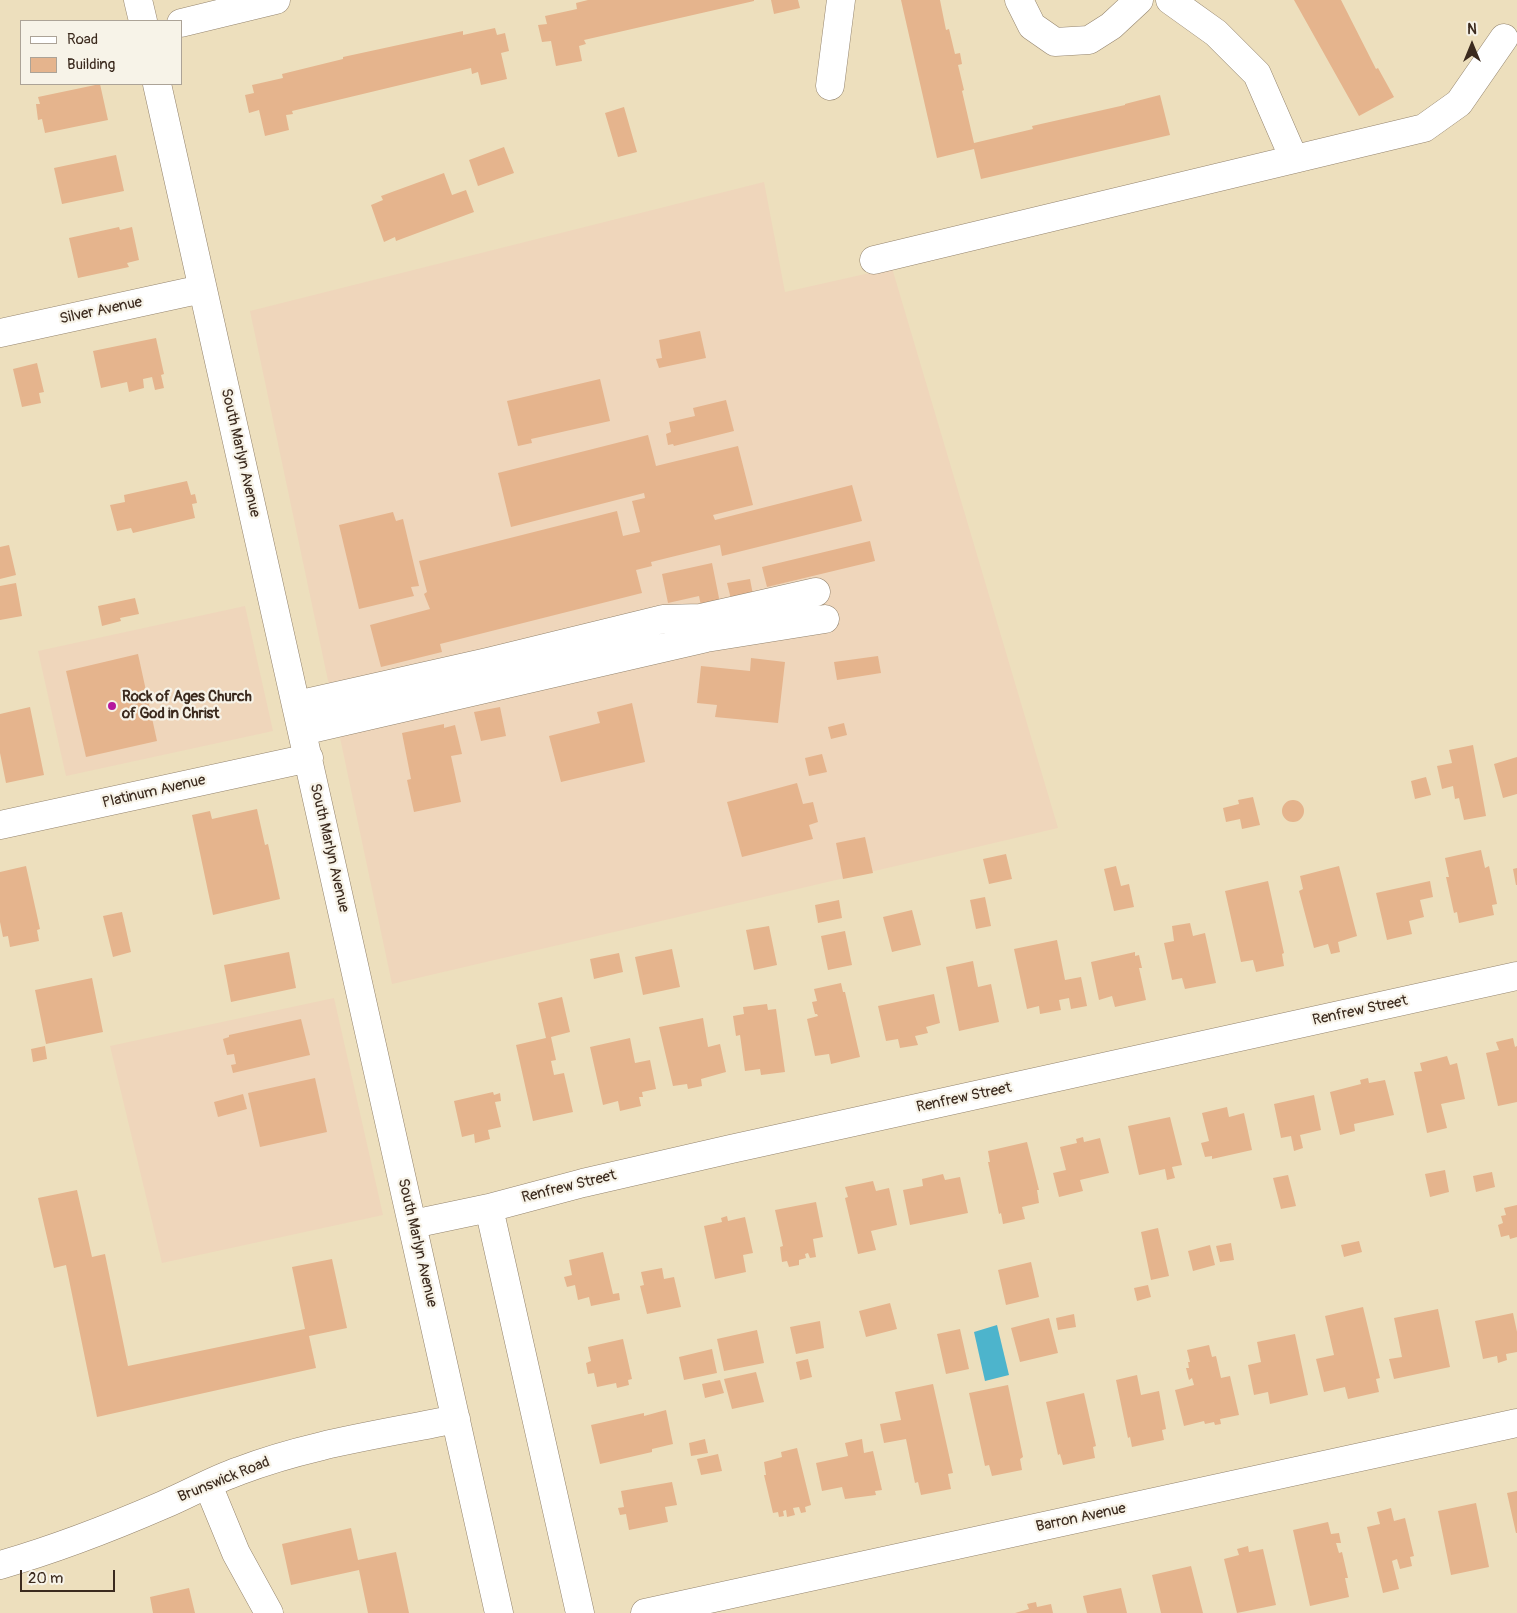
<!DOCTYPE html>
<html>
<head>
<meta charset="utf-8">
<style>
	body { margin:0 }
	#map { position:relative; width:1517px; height:1613px; overflow:hidden; background:#eddfbd; font-family:Pangolin,sans-serif }
	canvas { display:block }
	.legend { position:absolute; left:20px; top:20px; width:162px; height:65px; box-sizing:border-box; background:#f7f3e8; border:1px solid #aca397; margin:0; padding:6px 9px; list-style:none; font-size:15px; color:#3b2a1e }
	.legend li { display:flex; align-items:center; gap:10px; height:25px }
	.legend b { width:25px; border:1px solid #aca397 }
	.north { position:absolute; left:1447px; top:20px; width:50px; height:50px; -webkit-text-stroke:4px #f7f3e8; paint-order:stroke; rotate:0deg; font-size:14px; font-weight:700; line-height:20px; text-align:center; color:#3b2a1e }
	.north::after { content:''; display:block; margin:auto; width:18px; height:22px; background:#3b2a1e; clip-path:polygon(50% 0,100% 100%,50% 72%,0 100%) }
	.scale { position:absolute; left:20px; top:1570px; width:95px; height:22px; box-sizing:border-box; border:2px solid #3b2a1e; border-top:0; padding-left:6px; font-size:15px; line-height:18px; white-space:nowrap; color:#3b2a1e; -webkit-text-stroke:4px #f7f3e8; paint-order:stroke }
</style>
</head>
<body>
<div id="map">
<canvas width="1517" height="1613"></canvas>
<ul class="legend">
<li><b style="height:6px;background:#fff"></b>Road</li>
<li><b style="height:14px;background:#e5b48d"></b>Building</li>
</ul>
<div class="north">N</div>
<div class="scale">20 m</div>
</div>
<script>
const context = document.querySelector('canvas').getContext('2d');
context.lineJoin = 'round';
function fill(path, color) { context.fillStyle = color; context.fill(path, 'evenodd'); }
function trace(path, color, width, dash) { context.strokeStyle = color; context.lineWidth = width; context.lineCap = dash ? 'butt' : 'round'; context.setLineDash(dash || []); context.stroke(path); }
function write(font, color, halo, rows, align = 'center') {
  context.font = font + ' Pangolin,sans-serif'; context.lineWidth = 4.5; context.setLineDash([]); context.textBaseline = 'middle'; context.strokeStyle = halo; context.fillStyle = color; for (const [text, x, y, turn = 0] of rows) {
    context.save(); context.translate(x, y); context.rotate((+turn || 0) * Math.PI / 180); context.textAlign = isNaN(turn) ? turn : align; if (halo) context.strokeText(text, 0, 0); context.fillText(text, 0, 0); context.restore();
  }
}
fill(new Path2D(`
	M764 182 785 292 892 268 1058 828 392 984 250 311Z
	M245 606 273 731 66 776 38 651Z
	M334 998 383 1215 162 1263 110 1046Z`), '#efd6bb');
fill(new Path2D(`
	M997 1325 1009 1375 985 1381 974 1332Z`), '#4db4cc');
fill(new Path2D(`
	M588 0H754V1L584 40 586 44 579 46 582 61 556 66 551 41 542 42 538 25 547 24 545 16 577 9 576 3Z
	M771 0H798L800 8 774 14Z
	M901 0H940L946 30 949 29 955 54 960 53 962 64 958 65 964 90 962 91 974 143 1033 129 1032 126 1125 105V104L1160 95 1170 135 981 179 974 149 937 158Z
	M1294 0H1341L1376 69 1378 68 1394 97 1359 116Z
	M495 28 497 35 505 33 509 51 501 53 507 79 481 85 478 72 472 74 471 68 292 111 293 114 286 115 289 130 265 136 259 110 249 113 245 95 254 93 252 85 283 78 282 74 343 59V57L463 31V35Z
	M100 84 108 120 45 133 42 119 38 120 36 104H40L38 97Z
	M624 107 637 152 618 157 605 113Z
	M504 147 514 173 478 186 469 160Z
	M116 155 124 191 62 204 54 168Z
	M444 173 452 195 466 190 474 212 396 241 395 237 384 242 371 205 383 200 381 196Z
	M119 227 120 230 132 227 139 260 127 263 129 267 78 278 69 238Z
	M700 331 706 358 659 368 656 359 662 358 659 340Z
	M156 338 164 374 161 375 164 388 155 390 152 377 143 379 144 388 129 392 127 382 101 388 93 351Z
	M37 363 44 392 39 393 41 403 22 407 13 369Z
	M600 379 610 421 531 439 532 443 518 446 507 401Z
	M726 400 734 431 674 446 673 444 668 445 666 434 671 432 669 422 695 416 693 408Z
	M648 435 656 466 738 446 753 505 713 515 715 520 852 485 862 521 722 556 720 545 651 562 652 566 636 570 642 593 440 644 442 652 381 667 370 625 430 609 424 594 427 592 419 561 617 511 623 536 640 532 632 501 645 498 644 493 511 527 498 473Z
	M187 481 191 495 195 494 197 503 192 504 195 518 133 533 131 528 117 531 110 505 125 502 124 495Z
	M393 512 396 521 403 519 419 586 411 587 414 596 359 609 339 525Z
	M870 541 875 561 767 587 762 567Z
	M9 545 16 575 0 579V547Z
	M712 563 720 603 701 606 699 596 668 603 662 574Z
	M750 579 753 595 731 599 727 583Z
	M16 583 22 616 0 620V586Z
	M135 598 139 614 120 618 121 621 102 626 98 606Z
	M138 654 157 741 86 757 66 671Z
	M878 656 881 673 837 680 834 662Z
	M751 658 785 662 778 723 715 717 717 705 697 703 701 666 750 671Z
	M632 703 645 762 561 782 549 736 600 723 597 712Z
	M30 707 44 775 6 783 0 753V714Z
	M500 707 506 736 481 741 474 712Z
	M844 723 847 735 831 739 828 727Z
	M444 724V728L455 725 462 754 451 756 461 802 414 812 407 780 411 779 402 733Z
	M1473 745 1486 816 1464 820 1459 798 1455 799 1453 786 1442 789 1437 766 1452 763 1449 750Z
	M822 754 827 772 809 776 805 758Z
	M1517 757V794L1503 798 1494 764Z
	M1426 777 1431 795 1415 799 1411 781Z
	M797 783 803 804 813 802 818 822 809 825 813 839 742 857 727 802Z
	M1253 797 1260 825 1242 829 1240 819 1226 822 1223 808 1239 804 1238 800Z
	M1282 811a11 11 0 1 1 22 0a11 11 0 1 1-22 0Z
	M257 809 265 845 268 844 280 899 213 915 192 815 210 811 212 819Z
	M865 837 873 873 843 879 836 843Z
	M1481 850 1485 868 1489 866 1497 904 1492 905 1494 915 1459 923 1457 912 1454 913 1446 877H1449L1445 858Z
	M1006 854 1012 879 989 884 983 859Z
	M26 866 40 929 37 930 39 941 10 947 8 936 3 937 0 922V872Z
	M1116 866 1121 886 1129 884 1134 907 1114 911 1104 869Z
	M1339 866 1357 936 1338 942 1340 952 1331 954 1328 944 1314 948 1299 891 1303 889 1300 876Z
	M1517 868V885H1516L1513 869Z
	M1268 881 1284 953 1282 954 1284 966 1256 972 1253 960 1241 962 1225 891Z
	M1430 881 1433 897 1420 900 1424 917 1409 921 1412 934 1387 940 1376 893Z
	M985 897 991 926 976 929 970 900Z
	M839 900 842 918 818 923 815 905Z
	M912 910 921 945 892 952 883 917Z
	M122 912 131 952 113 957 103 916Z
	M1190 923 1193 936 1205 933 1216 983 1185 989 1182 978 1172 980 1164 943 1174 941 1172 926Z
	M769 926 777 965 754 970 746 930Z
	M845 931 852 965 828 970 821 936Z
	M1057 940 1065 980 1081 977 1087 1006 1071 1009 1069 998 1059 1000 1061 1010 1040 1014 1039 1006 1027 1009 1014 949Z
	M672 949 680 987 643 995 635 957Z
	M289 952 296 988 231 1002 224 965Z
	M1135 952V956L1139 955 1142 968H1139L1146 1000 1115 1007 1112 996 1099 1000 1091 962Z
	M619 953 623 972 594 979 590 959Z
	M973 961 978 987 991 984 999 1022 959 1031 946 967Z
	M92 978 103 1032 46 1044 35 990Z
	M841 983 843 992H845L860 1057 831 1064 829 1054 815 1056 807 1019 818 1016 817 1014H815L812 1002 817 1001 814 989Z
	M934 994 940 1023 926 1027 928 1033 915 1036 918 1045 900 1048 898 1039 886 1041 878 1006Z
	M562 997 570 1032 551 1037 556 1060 551 1061 554 1075 564 1073 573 1112 533 1121 516 1045 546 1038 538 1003Z
	M767 1004 768 1010 776 1009 785 1072 761 1075 760 1069 745 1071 740 1035 736 1036 733 1016 744 1014 743 1007Z
	M703 1018 708 1047 720 1044 726 1072 701 1079 702 1086 688 1089 687 1084 673 1086 659 1027Z
	M301 1019 310 1055 233 1073 231 1065 236 1064 234 1054 227 1055 223 1039 229 1037V1035Z
	M630 1038 635 1063 650 1060 656 1089 642 1092 643 1097H639L641 1106 620 1111 618 1101 603 1105 590 1047Z
	M1513 1038 1515 1047 1517 1046V1102L1498 1106 1486 1053 1499 1050 1496 1042Z
	M45 1046 47 1059 33 1062 31 1049Z
	M1447 1056 1450 1065 1457 1063 1465 1099 1441 1104 1447 1128 1427 1133 1414 1072 1422 1071 1420 1063Z
	M315 1078 327 1132 260 1147 248 1093Z
	M1368 1078 1369 1083 1385 1080 1394 1115 1354 1124 1355 1131 1340 1135 1330 1092 1361 1084 1360 1080Z
	M493 1092 494 1095 500 1093 501 1101 495 1102 501 1127 488 1130 490 1139 475 1143 474 1134 462 1137 454 1101Z
	M243 1094 247 1109 218 1117 214 1102Z
	M1314 1095 1321 1130 1300 1135 1303 1148 1294 1151 1291 1136 1281 1138 1274 1104Z
	M1227 1107 1229 1117 1244 1113 1252 1150 1212 1159V1156L1205 1157 1201 1143 1209 1141 1202 1113Z
	M1170 1117 1182 1165 1172 1167 1175 1178 1167 1180 1165 1169 1139 1175 1128 1126Z
	M1083 1137 1084 1142 1100 1138 1109 1173 1080 1180 1083 1191 1059 1197 1053 1173 1066 1170 1060 1147 1077 1143 1076 1139Z
	M1027 1142 1039 1190H1037L1039 1203 1022 1207 1025 1219 1003 1224 1001 1213 999 1214 988 1162H990L988 1151Z
	M1445 1170 1449 1192 1430 1197 1425 1174Z
	M1492 1172 1495 1187 1476 1192 1473 1176Z
	M943 1174 945 1180 960 1177 968 1213 910 1225 903 1190 923 1186 922 1179Z
	M1288 1175 1296 1206 1281 1209 1273 1178Z
	M873 1181 876 1191 889 1188 897 1225 871 1231 876 1250 858 1254 845 1198 848 1197 845 1187Z
	M77 1190 92 1257 105 1254 128 1366 305 1329 292 1267 332 1259 347 1328 309 1336 316 1368 97 1417 66 1265 54 1268 38 1198Z
	M816 1202 823 1237 813 1239 816 1257 810 1258 808 1253 805 1254 806 1258 799 1260V1265L789 1267 787 1261 782 1262 780 1247 783 1246 775 1210Z
	M1517 1205V1237L1510 1239 1509 1235 1501 1237 1498 1225 1503 1223 1501 1216 1506 1215 1504 1208Z
	M727 1216 728 1221 745 1217 753 1253 743 1255 746 1272 715 1279 704 1226 722 1222 721 1218Z
	M1158 1228 1169 1276 1151 1280 1141 1232Z
	M1359 1241 1362 1252 1344 1257 1341 1245Z
	M1231 1243 1234 1260 1220 1262 1216 1246Z
	M1210 1245 1215 1265 1193 1271 1188 1251Z
	M603 1252 613 1294 619 1293 620 1300 591 1306 589 1297 578 1300 575 1285 567 1287 564 1277 572 1275 569 1260Z
	M1031 1262 1039 1297 1006 1305 998 1270Z
	M662 1268 664 1279 674 1277 681 1307 647 1314 640 1286 644 1285 641 1272Z
	M1148 1285 1151 1297 1137 1301 1134 1288Z
	M890 1303 897 1329 866 1337 859 1311Z
	M1363 1307 1380 1378 1376 1379 1379 1392 1348 1399 1345 1387 1324 1392 1316 1359 1334 1355 1325 1316Z
	M1438 1309 1450 1367 1394 1379 1389 1359 1402 1357 1394 1318Z
	M1513 1313 1517 1332V1352L1506 1354 1507 1360 1498 1363 1497 1356 1483 1359 1475 1321Z
	M1074 1314 1076 1327 1058 1330 1056 1318Z
	M1049 1318 1058 1353 1020 1362 1011 1328Z
	M820 1321 824 1348 796 1354 790 1327Z
	M960 1329 969 1369 946 1374 937 1334Z
	M757 1330 764 1363 724 1371 717 1339Z
	M1295 1334 1308 1395 1270 1404 1268 1392 1254 1395 1248 1365 1261 1362 1257 1342Z
	M623 1339 632 1379 628 1380 629 1385 617 1388 616 1383 597 1387 594 1373 588 1374 586 1363 591 1361 588 1347Z
	M1209 1345 1212 1357 1216 1356 1221 1378 1230 1376 1239 1415 1220 1419 1221 1424 1215 1425 1214 1422 1205 1424 1204 1421 1184 1426 1175 1390 1194 1385 1192 1378 1189 1380 1186 1368H1189L1188 1362H1190L1187 1350Z
	M712 1349 717 1373 684 1380 679 1357Z
	M808 1359 812 1377 800 1380 796 1362Z
	M756 1372 764 1402 732 1409 724 1379Z
	M1137 1375 1141 1395 1159 1391 1166 1429 1162 1430 1164 1440 1132 1447 1130 1437 1128 1438 1116 1380Z
	M720 1380 724 1393 705 1398 702 1384Z
	M933 1384 953 1473 948 1474 951 1489 921 1495 918 1482 915 1483 906 1439 884 1443 880 1424 901 1420 895 1392Z
	M1008 1385 1023 1457 1020 1459 1022 1470 992 1476 989 1465 985 1466 969 1393Z
	M1084 1393 1096 1446 1093 1447 1095 1458 1063 1465 1060 1454 1058 1455 1046 1402Z
	M666 1410 673 1444 652 1449V1452L600 1464 591 1425 644 1413V1416Z
	M705 1439 708 1453 691 1456 689 1443Z
	M862 1439 864 1453 873 1451 882 1490 875 1491 876 1495 845 1499 842 1487 822 1491 816 1463 848 1456 845 1443Z
	M797 1448 811 1505 805 1507 806 1512 801 1513 799 1507 793 1508 795 1515 787 1517 786 1510 783 1511 784 1516 779 1517 778 1512 773 1513 764 1475H766L764 1462 782 1457 781 1452Z
	M718 1454 722 1471 701 1475 697 1459Z
	M672 1482 677 1505 665 1507 668 1522 629 1530 626 1514 620 1515 618 1508 624 1507 621 1491Z
	M1517 1491V1533H1516L1507 1493Z
	M1476 1503 1489 1567 1451 1575 1438 1511Z
	M1391 1508 1394 1521 1405 1518 1414 1556 1410 1557 1412 1566 1400 1569 1397 1559 1392 1561 1399 1589 1383 1593 1367 1527 1380 1524 1377 1512Z
	M1328 1522 1331 1534 1339 1533 1341 1543H1336L1339 1553 1342 1552 1348 1578H1345L1349 1597 1310 1606 1293 1530Z
	M351 1528 358 1560 396 1552 409 1613H368L359 1570 291 1585 282 1544Z
	M1248 1546 1249 1552 1263 1549 1276 1605 1237 1613 1224 1559 1239 1555 1237 1549Z
	M1191 1566 1203 1613H1161L1152 1575Z
	M189 1588 195 1613H153L150 1597Z
	M1121 1588 1127 1613H1087L1083 1596Z
	M1036 1602 1037 1607 1051 1604 1053 1613H1015L1029 1609 1027 1604Z`), '#e5b48d');
const minor = new Path2D(`
	M138 0 143 21
	M1019 0 1032 26 1055 42 1089 40 1111 26 1139 0
	M1170 0 1216 33 1257 74 1294 159
	M181 23 276 0
	M157 84 499 1613
	M830 86 841 0
	M874 260 1424 128 1459 103 1504 38
	M0 333 202 289
	M297 705 488 662 663 619 701 618 816 592
	M302 731 706 638 825 619
	M0 825 309 758
	M489 1208 580 1613
	M413 1224 489 1208 583 1183 731 1149 1517 976
	M208 1485 236 1553 269 1613
	M0 1565C56 1549 110 1528 163 1505 189 1494 213 1480 239 1471 309 1444 384 1434 456 1419
	M645 1613 1517 1423`);
trace(minor, '#94846e', 29);
trace(minor, '#fff', 28);
for (const [x, y, r, color] of [
	[112,706,5,"#b5179e"]
]) { const dot = new Path2D(); dot.arc(x, y, r, 0, 2 * Math.PI); context.fillStyle = color; context.fill(dot); trace(dot, '#f7f3e8', 2); }
write('15px', '#3b2a1e', '#f7f3e8', [
	["Silver Avenue",101,311,-12],
	["South Marlyn Avenue",240,453,77],
	["Platinum Avenue",154,792,-13],
	["South Marlyn Avenue",329,848,77],
	["Renfrew Street",1360,1011,-12],
	["Renfrew Street",964,1098,-12],
	["Renfrew Street",569,1187,-14],
	["South Marlyn Avenue",417,1243,77],
	["Brunswick Road",224,1480,-22],
	["Barron Avenue",1081,1518,-12]
]);
write('bold 15px', '#3b2a1e', '#f7f3e8', [
	["Rock of Ages Church",122,697],
	["of God in Christ",122,714]
], 'left');
</script>
</body>
</html>
